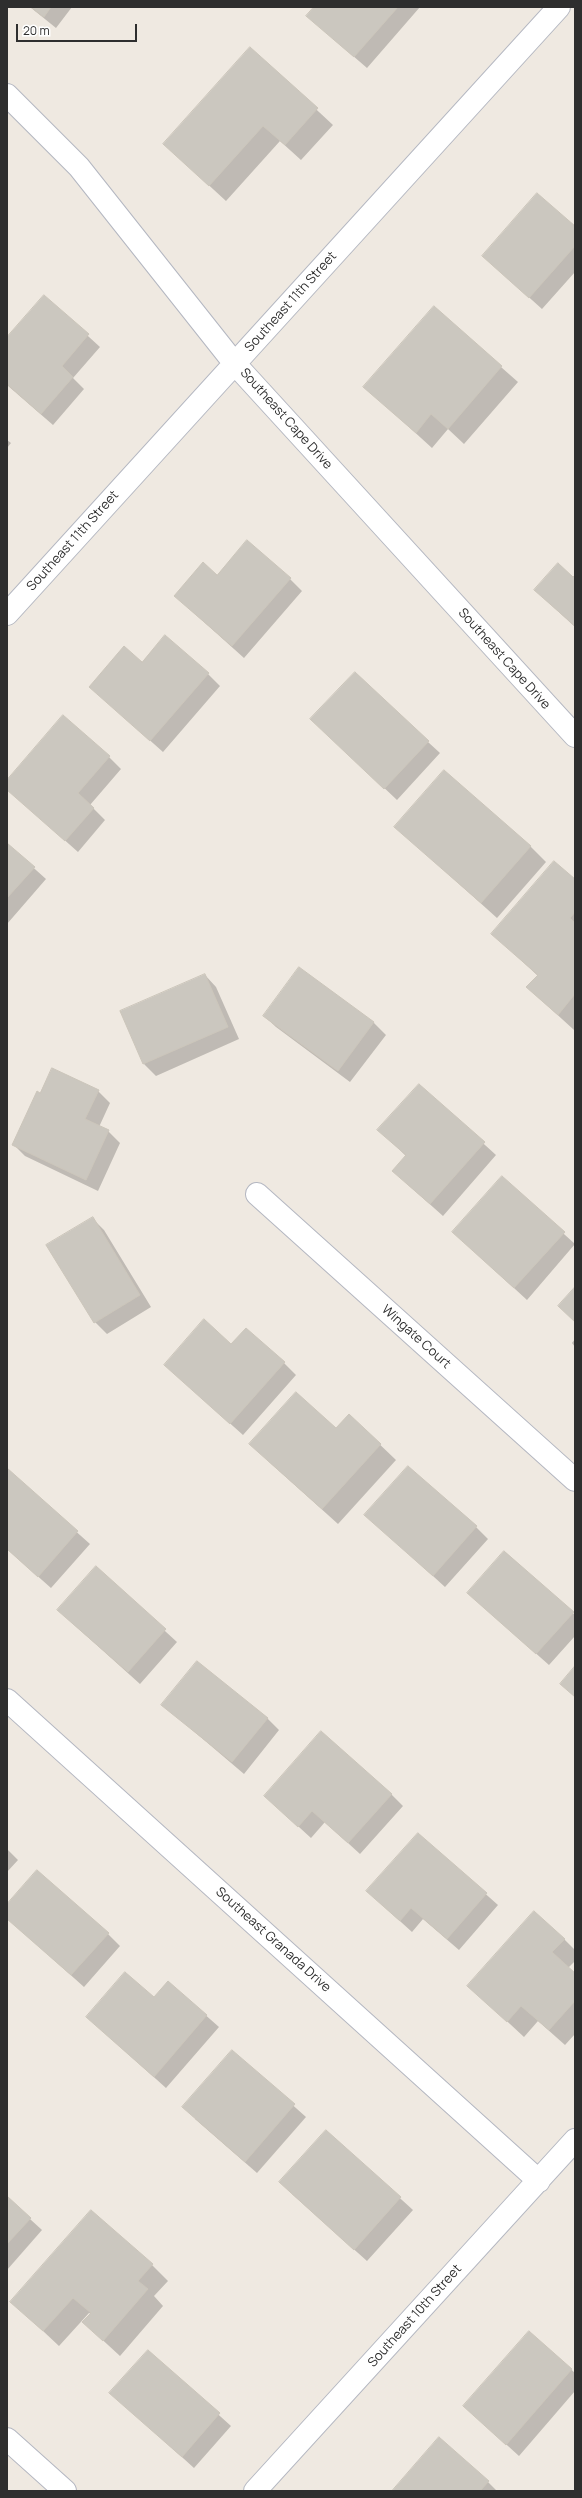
<!DOCTYPE html>
<html>
<head>
<meta charset="utf-8">
<style>
	body { margin:0 }
	#map { position:relative; width:582px; height:2498px; overflow:hidden; background:#efe9e1; font-family:Manrope,sans-serif }
	canvas { display:block }
	.frame { position:absolute; inset:0; border:8px solid #2e2e2e; pointer-events:none }
	.scale { position:absolute; left:16px; top:24px; width:121px; height:18px; box-sizing:border-box; border:2px solid #2e2e2e; border-top:0; padding-left:5px; font-size:12px; line-height:14px; white-space:nowrap; color:#2e2e2e; -webkit-text-stroke:3px #fff; paint-order:stroke }
</style>
</head>
<body>
<div id="map">
<canvas width="582" height="2498"></canvas>
<div class="frame"></div>
<div class="scale">20 m</div>
</div>
<script>
const context = document.querySelector('canvas').getContext('2d');
context.lineJoin = 'round';
function fill(path, color) { context.fillStyle = color; context.fill(path, 'evenodd'); }
function trace(path, color, width, dash) { context.strokeStyle = color; context.lineWidth = width; context.lineCap = dash ? 'butt' : 'round'; context.setLineDash(dash || []); context.stroke(path); }
function write(font, color, halo, rows, align = 'center') {
  context.font = font + ' Manrope,sans-serif'; context.lineWidth = 3; context.setLineDash([]); context.textBaseline = 'middle'; context.strokeStyle = halo; context.fillStyle = color; for (const [text, x, y, turn = 0] of rows) {
    context.save(); context.translate(x, y); context.rotate((+turn || 0) * Math.PI / 180); context.textAlign = isNaN(turn) ? turn : align; if (halo) context.strokeText(text, 0, 0); context.fillText(text, 0, 0); context.restore();
  }
}
fill(new Path2D(`
	M30 7H72L56 28Z
	M315 7H420L367 68 307 16Z
	M250 48 333 125 301 160 280 141 226 201 164 144Z
	M575 227V272L542 309 483 256Z
	M44 296 100 347 73 378 84 389 53 425 7 385V339Z
	M434 308 518 382 464 444 448 429 432 448 365 387Z
	M7 440 11 443 7 448Z
	M217 576 290 579 302 591 244 658 175 596Z
	M575 576V627L535 590Z
	M142 663 208 674 220 686 163 752 90 687Z
	M324 731 428 742 440 753 397 800Z
	M109 757 121 769 90 805 105 820 78 852 7 789V782Z
	M396 827 530 846 546 862 497 918Z
	M7 844 46 879 7 924Z
	M575 880V1028L574 1030 527 987 538 976 493 934Z
	M299 968 374 1023 386 1035 350 1082 276 1027 264 1016Z
	M205 975 216 987 239 1039 156 1076 144 1064 121 1012Z
	M419 1085 496 1155 443 1216 406 1183V1156L379 1130Z
	M98 1091 110 1103 99 1127 108 1131 120 1143 98 1191 25 1156 13 1144 41 1094Z
	M502 1178 575 1244 527 1300 453 1232Z
	M92 1218 104 1230 151 1307 107 1334 95 1322Z
	M575 1339V1347L572 1343Z
	M232 1345 284 1363 296 1375 243 1435 177 1376Z
	M349 1415 396 1460 338 1524 267 1460 336 1430Z
	M7 1470 90 1544 51 1588 7 1549Z
	M366 1515 476 1527 488 1539 445 1587Z
	M505 1552 575 1615V1636L549 1665 480 1604Z
	M96 1568 177 1642 140 1684 71 1622Z
	M163 1705 267 1718 279 1730 244 1774Z
	M391 1794 403 1806 360 1854 325 1822 311 1838 265 1796Z
	M418 1834 498 1905 459 1950 423 1919 412 1932 380 1903Z
	M7 1849 18 1860 7 1872Z
	M7 1905 108 1934 120 1946 84 1987 7 1918Z
	M564 1939 575 1950V1961L568 1968 575 1974V2034L565 2045 538 2021 524 2037 468 1985Z
	M168 1982 219 2027 166 2088 87 2017 154 1998Z
	M232 2051 306 2117 257 2173 195 2119Z
	M326 2131 413 2210 367 2261 292 2194Z
	M7 2198 42 2230 7 2270Z
	M152 2265 168 2281 154 2296 163 2306 120 2356 83 2322 91 2314 89 2313 59 2346 12 2302Z
	M529 2332 575 2373V2391L519 2456 464 2406Z
	M148 2351 231 2426 194 2468 111 2393Z
	M488 2482 497 2491H393Z`), '#0003');
const building = new Path2D(`
	M31 7H51L44 17Z
	M314 7H398L354 57 306 16Z
	M250 47 318 108 285 145 263 126 209 186 163 144Z
	M537 193 575 226V246L529 298 482 256Z
	M44 295 89 334 62 366 73 377 41 414 7 384V337Z
	M434 306 502 366 448 429 431 414 416 433 363 387Z
	M247 540 291 578 232 646 174 596 203 562 217 575Z
	M558 563 573 577 575 575V626L534 590Z
	M165 635 209 673 150 741 89 687 124 646 142 662Z
	M355 672 429 741 384 789 310 719Z
	M63 715 110 756 78 793 94 808 65 841 7 790V780Z
	M444 770 531 846 481 903 394 827Z
	M7 843 35 867 7 898Z
	M554 861 575 879V912L570 918 575 923V994L558 1015 526 987 538 975 491 934Z
	M299 967 374 1022 338 1071 263 1016Z
	M205 974 228 1027 143 1064 120 1011Z
	M52 1068 99 1090 85 1119 109 1130 86 1180 12 1145 37 1091 40 1093Z
	M419 1084 485 1142 430 1204 392 1171 406 1155 377 1130Z
	M502 1176 565 1232 514 1288 452 1232Z
	M93 1217 140 1295 94 1323 46 1245Z
	M575 1287V1322L558 1306Z
	M204 1319 231 1344 246 1328 285 1362 230 1424 164 1365Z
	M296 1392 336 1428 349 1414 381 1444 322 1509 249 1444Z
	M408 1466 477 1526 433 1576 364 1515Z
	M7 1468 78 1531 38 1577 7 1549Z
	M504 1551 574 1612 536 1654 467 1593Z
	M96 1566 166 1629 128 1672 57 1610Z
	M197 1661 268 1718 232 1762 161 1705Z
	M575 1666V1697L560 1684Z
	M321 1731 392 1794 348 1843 312 1811 298 1827 264 1796Z
	M418 1833 487 1893 447 1939 411 1908 400 1921 366 1891Z
	M37 1870 109 1933 71 1975 7 1919V1904Z
	M534 1911 565 1939 552 1952 575 1973V2001L549 2030 521 2006 507 2022 467 1986Z
	M125 1972 154 1997 168 1981 207 2015 154 2077 86 2017Z
	M232 2050 295 2104 245 2162 182 2107Z
	M326 2130 401 2197 354 2250 279 2182Z
	M7 2196 31 2218 7 2244Z
	M91 2210 153 2264 138 2281 148 2289 103 2341 82 2322 91 2313 73 2298 43 2331 10 2302Z
	M529 2331 572 2369 506 2445 463 2406Z
	M148 2350 220 2413 182 2457 109 2393Z
	M439 2437 489 2481 480 2491H392Z`);
fill(building, '#cbc7bf');
trace(building, '#cbc5ba', 1);
const minor = new Path2D(`
	M7 95 79 167 235 364 575 736
	M7 614 559 7
	M257 1194 575 1480
	M7 1700 539 2181
	M7 2439 65 2491
	M255 2491 575 2140`);
trace(minor, '#b4b7c1', 24);
trace(minor, '#fff', 22);
write('13px', '#2e2e2e', '#fff', [
	["Southeast 11th Street",291,302,-48],
	["Southeast Cape Drive",286,419,48],
	["Southeast 11th Street",73,541,-48],
	["Southeast Cape Drive",504,659,48],
	["Wingate Court",416,1337,42],
	["Southeast Granada Drive",273,1940,42],
	["Southeast 10th Street",415,2316,-48]
]);
</script>
</body>
</html>
